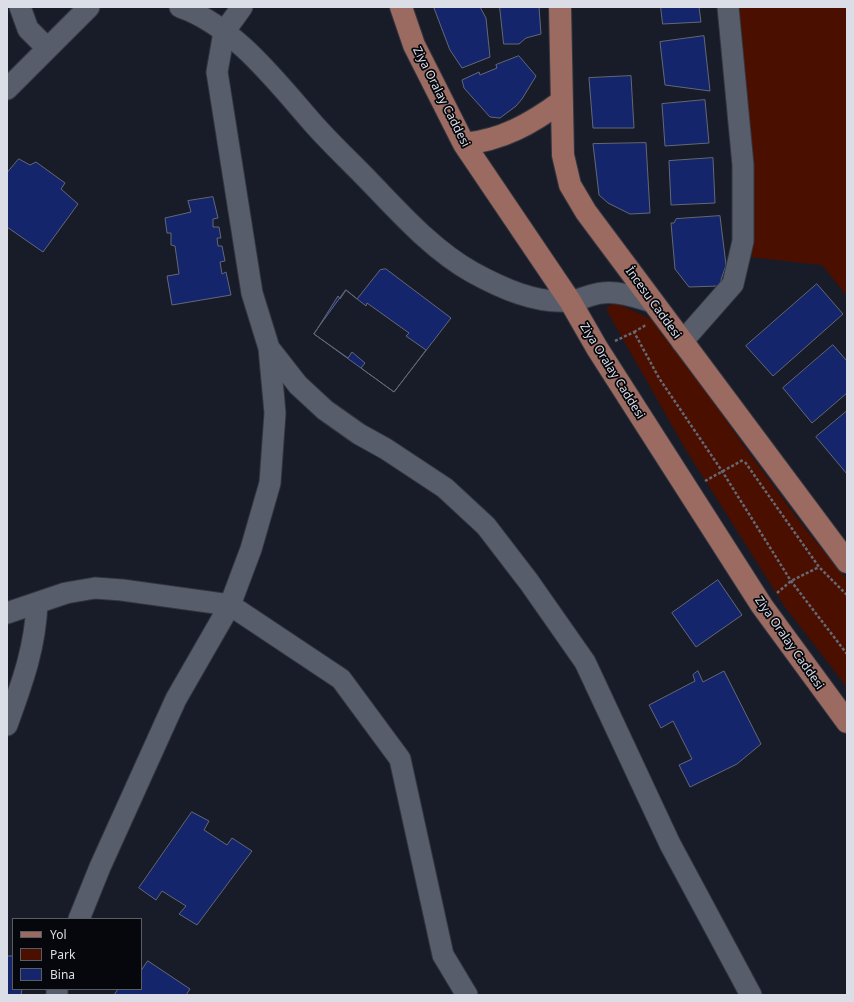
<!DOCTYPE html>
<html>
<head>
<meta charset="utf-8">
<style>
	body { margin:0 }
	#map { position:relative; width:854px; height:1002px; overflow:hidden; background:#181c28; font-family:"Noto Sans",sans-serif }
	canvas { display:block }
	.frame { position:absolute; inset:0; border:8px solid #dbdee7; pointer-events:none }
	.legend { position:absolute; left:12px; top:918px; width:130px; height:72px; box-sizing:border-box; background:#05070c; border:1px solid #5b5d64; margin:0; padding:5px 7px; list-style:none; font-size:12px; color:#dbdee7 }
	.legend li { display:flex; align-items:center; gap:8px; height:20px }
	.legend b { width:20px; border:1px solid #5b5d64 }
</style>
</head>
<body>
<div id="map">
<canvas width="854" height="1002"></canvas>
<div class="frame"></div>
<ul class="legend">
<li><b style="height:5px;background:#9b6a60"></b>Yol</li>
<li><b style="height:11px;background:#4b0f00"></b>Park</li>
<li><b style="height:11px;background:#15256c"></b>Bina</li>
</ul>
</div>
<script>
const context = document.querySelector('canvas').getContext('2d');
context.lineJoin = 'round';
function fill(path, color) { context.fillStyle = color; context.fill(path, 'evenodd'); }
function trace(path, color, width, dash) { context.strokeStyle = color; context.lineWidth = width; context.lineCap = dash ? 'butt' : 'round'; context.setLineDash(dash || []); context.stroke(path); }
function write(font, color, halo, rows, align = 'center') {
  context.font = font + ' "Noto Sans",sans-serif'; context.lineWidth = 3.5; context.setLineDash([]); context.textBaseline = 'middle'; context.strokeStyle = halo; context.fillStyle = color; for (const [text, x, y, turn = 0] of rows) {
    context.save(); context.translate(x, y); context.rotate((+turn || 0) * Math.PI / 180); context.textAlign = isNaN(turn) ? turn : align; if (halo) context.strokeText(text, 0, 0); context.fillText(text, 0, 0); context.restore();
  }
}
fill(new Path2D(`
	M728 7H847V296L822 265 740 256Z
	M614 302 659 323 744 446 803 526 847 580V687L785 607 683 445 606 309Z`), '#4b0f00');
const building = new Path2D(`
	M434 7H480L486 18 490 57 462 68 450 50Z
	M500 7H539L541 34 526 38 519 44H504Z
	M661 7H699L701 22 663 24Z
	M704 36 710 91 665 85 660 42Z
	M519 56 536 76 522 99 516 106 500 118 490 117 464 88 462 80 479 72 480 75 497 68 496 65Z
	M631 76 634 128H593L589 78Z
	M705 100 709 143 665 146 662 104Z
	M646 143 650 213 630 214 608 203 599 195 593 144Z
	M713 158 715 203 671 205 669 161Z
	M19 159 30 165 36 162 65 183 61 189 78 204 43 252 7 227V173Z
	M213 197 218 218 213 219V227H219L221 238H217L218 246H222L225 261 220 262 222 274 226 272 231 295 172 305 167 276 179 274 175 246 171 245V233H167L165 218 191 212 188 201Z
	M720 216 726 265 719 286 689 287 675 269 671 223H674L676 219Z
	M386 269 451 318 394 392 314 334 338 296 340 299 346 290 357 299 380 270Z
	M817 284 843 314 773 376 746 346Z
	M346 290 366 306 367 303 409 333 406 336 426 350 394 392 361 368 365 363 352 352 348 358 314 334Z
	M833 345 847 361V393L812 423 783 388Z
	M847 411V474L816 437Z
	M718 580 742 615 696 647 672 613Z
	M698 671 703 682 724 671 761 744 737 764 690 787 679 765 692 759 673 721 661 728 649 705 695 681 693 675Z
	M192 812 209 821 204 830 227 845 232 838 252 851 197 925 179 914 186 906 162 891 156 900 139 888Z
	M7 952V956H13V989H25H22L21 995H7Z
	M148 961 190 989 186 995H114L118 989H141V971Z`);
fill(building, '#15256c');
trace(building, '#636877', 1);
const minor = new Path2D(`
	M20 7 28 29 47 48
	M180 7C233 25 276 81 311 121 330 143 351 162 370 182 402 215 433 250 472 272 501 288 536 304 570 301 581 300 591 294 602 293 619 291 636 297 652 302
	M7 89 89 7
	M682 342 733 284 743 241V165L728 7
	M269 348 298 385 325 410 359 434 386 449 445 488 486 526 529 582 585 662 670 844 751 995
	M7 613 66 593 95 588 122 590 230 605 341 679 400 759 443 955 467 995
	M7 725C22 683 35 649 37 604
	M79 919 100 867 176 699 230 605 251 549 270 483 275 413 269 348 252 293 217 72 224 32 242 7
	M57 995V989`);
const major = new Path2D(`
	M401 7 414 45 464 144 570 301 597 348 762 606 847 722
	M560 7 563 155 570 185 586 212 847 562
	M464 144C502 140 531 124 562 101`);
trace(minor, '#33363f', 23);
trace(major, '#33363f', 24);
trace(new Path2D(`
	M634 332 646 325
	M615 341 634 332 659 378 722 471 791 581 847 654
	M745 462 819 567 847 595
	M705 481 743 460
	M777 593 791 581 819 567`), '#666974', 2.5, [3, 2]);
trace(minor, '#585d6b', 21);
trace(major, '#9b6a60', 22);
write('12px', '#dbdee7', '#05070c', [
	["Ziya Oralay Caddesi",441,97,63],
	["İncesu Caddesi",653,303,54],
	["Ziya Oralay Caddesi",612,371,58],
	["Ziya Oralay Caddesi",789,643,55]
]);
</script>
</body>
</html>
